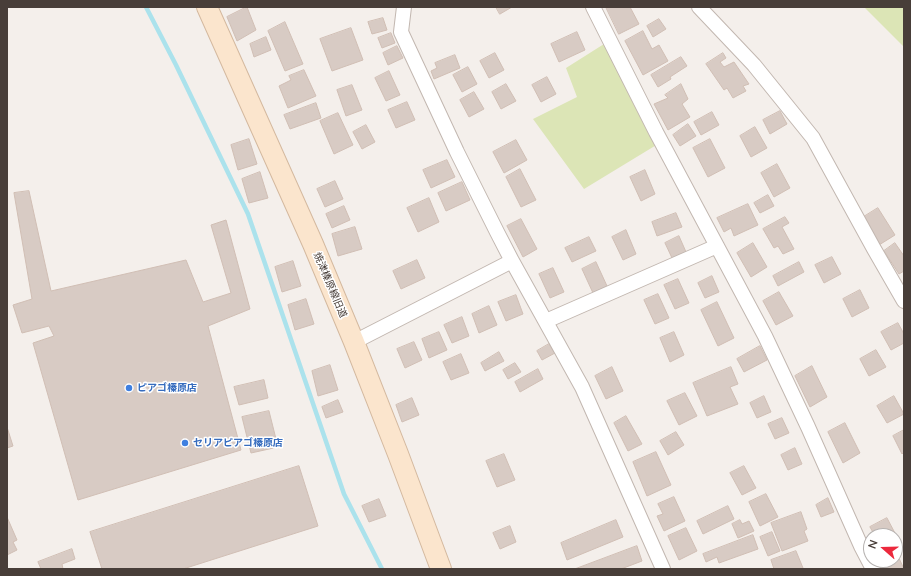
<!DOCTYPE html>
<html>
<head>
<meta charset="utf-8">
<style>
	body { margin:0 }
	#map { position:relative; width:911px; height:576px; overflow:hidden; background:#f4efeb; font-family:Mulish,sans-serif }
	canvas { display:block }
	.frame { position:absolute; inset:0; border:8px solid #483e39; pointer-events:none }
	.north { position:absolute; left:863px; top:528px; width:40px; height:40px; box-sizing:border-box; background:#fff; border:1px solid #b6b2b0; border-radius:50%; rotate:290deg; font-size:11px; font-weight:700; line-height:16px; text-align:center; color:#483e39 }
	.north::after { content:''; display:block; margin:auto; width:14px; height:18px; background:#ec293d; clip-path:polygon(50% 0,100% 100%,50% 72%,0 100%) }
</style>
</head>
<body>
<div id="map">
<canvas width="911" height="576"></canvas>
<div class="frame"></div>
<div class="north">N</div>
</div>
<script>
const context = document.querySelector('canvas').getContext('2d');
context.lineJoin = 'round';
function fill(path, color) { context.fillStyle = color; context.fill(path, 'evenodd'); }
function trace(path, color, width, dash) { context.strokeStyle = color; context.lineWidth = width; context.lineCap = dash ? 'butt' : 'round'; context.setLineDash(dash || []); context.stroke(path); }
function write(font, color, halo, rows, align = 'center') {
  context.font = font + ' Mulish,"Noto Sans JP",sans-serif'; context.lineWidth = 3; context.setLineDash([]); context.textBaseline = 'middle'; context.strokeStyle = halo; context.fillStyle = color; for (const [text, x, y, turn = 0] of rows) {
    context.save(); context.translate(x, y); context.rotate((+turn || 0) * Math.PI / 180); context.textAlign = isNaN(turn) ? turn : align; if (halo) context.strokeText(text, 0, 0); context.fillText(text, 0, 0); context.restore();
  }
}
fill(new Path2D(`
	M864 7H904V47Z
	M604 44 658 144 584 189 533 119 577 97 566 68Z`), '#dce5b6');
trace(new Path2D(`
	M146 7 176 65 248 214 344 494 382 569`), '#abe2ec', 4.5);
const building = new Path2D(`
	M247 7 256 30 237 41 227 17Z
	M496 7H512L500 14Z
	M606 7H630L639 24 619 34Z
	M383 18 387 30 372 34 368 22Z
	M659 19 666 29 653 37 647 26Z
	M285 22 303 64 285 71 268 31Z
	M351 28 363 60 332 71 320 39Z
	M643 31 652 49 659 45 668 61 643 75 625 41Z
	M577 32 585 50 559 62 551 44Z
	M391 33 395 43 382 48 378 38Z
	M266 37 271 50 254 57 250 44Z
	M397 46 403 58 388 65 383 53Z
	M495 53 504 70 489 78 480 61Z
	M723 53 726 58 720 62 724 67 734 62 749 84 743 86 746 91 733 98 727 88 724 90 706 64Z
	M455 55 460 68 434 79 431 71 437 68 435 63Z
	M681 57 687 66 670 77 671 79 658 87 651 75Z
	M468 67 477 84 462 92 453 75Z
	M304 70 316 96 288 108 279 86 291 80 289 76Z
	M389 71 400 95 386 101 375 78Z
	M547 77 556 94 541 102 532 85Z
	M506 84 516 101 501 109 492 92Z
	M681 84 688 99 682 104 690 117 668 130 654 104 668 98 665 95Z
	M352 85 362 110 346 116 337 90Z
	M474 92 484 109 469 117 460 100Z
	M407 102 415 120 396 128 388 110Z
	M316 103 321 118 290 129 284 115Z
	M780 111 787 124 770 134 763 120Z
	M712 112 719 125 701 135 694 122Z
	M338 113 353 145 334 154 320 121Z
	M688 124 696 136 680 146 673 135Z
	M366 125 375 142 362 149 353 132Z
	M755 127 767 148 751 157 740 136Z
	M249 139 257 164 238 170 231 145Z
	M710 139 725 168 708 177 693 148Z
	M516 140 527 160 504 173 493 152Z
	M447 160 455 177 431 188 423 170Z
	M777 164 790 188 774 197 761 173Z
	M520 169 536 200 521 207 506 177Z
	M645 170 655 194 641 201 630 177Z
	M260 172 268 198 249 203 242 179Z
	M335 181 343 199 325 207 317 189Z
	M462 182 470 200 446 211 438 193Z
	M29 191 51 291 186 260 203 302 231 293 211 225 226 220 250 309 208 326 241 450 78 500 33 343 54 336 49 326 22 333 13 305 32 299 14 193Z
	M768 195 774 206 760 213 754 203Z
	M429 198 439 222 418 232 407 208Z
	M748 204 758 225 734 236 731 228 724 232 717 218Z
	M344 206 350 220 332 228 326 214Z
	M878 208 895 235 879 245 862 218Z
	M676 213 682 227 657 236 652 222Z
	M785 217 789 223 782 227 794 249 783 254 778 246 774 248 763 229Z
	M521 219 537 249 523 257 507 226Z
	M355 227 362 249 338 256 332 234Z
	M626 230 636 254 623 260 612 237Z
	M679 236 686 252 672 258 665 243Z
	M589 237 596 251 572 262 565 248Z
	M753 243 767 267 751 277 737 253Z
	M895 243 904 256V271L899 274 884 251Z
	M832 257 841 274 824 283 815 265Z
	M417 260 425 278 401 289 393 271Z
	M293 261 301 286 282 292 275 267Z
	M596 262 607 286 593 293 582 269Z
	M799 262 804 272 778 286 773 276Z
	M553 268 564 292 550 298 539 274Z
	M712 276 719 292 705 298 698 283Z
	M678 279 689 303 675 309 664 285Z
	M860 290 869 308 852 317 843 299Z
	M779 292 793 316 776 325 763 301Z
	M658 294 669 318 655 324 644 300Z
	M516 295 523 314 506 321 498 302Z
	M306 299 314 324 295 330 288 305Z
	M717 302 734 338 718 346 701 310Z
	M489 306 497 325 479 333 472 314Z
	M462 317 469 336 452 343 444 325Z
	M898 323 904 334V343L891 350 881 332Z
	M439 332 447 350 429 358 422 339Z
	M674 332 684 355 670 362 660 338Z
	M414 342 422 360 405 368 397 349Z
	M549 344 555 353 542 360 537 351Z
	M760 346 767 360 744 372 737 359Z
	M876 350 886 367 869 376 860 359Z
	M499 352 504 361 485 371 481 363Z
	M461 354 469 373 451 380 443 362Z
	M515 363 521 372 508 379 503 370Z
	M330 365 338 390 318 396 312 371Z
	M812 366 827 397 810 407 795 376Z
	M612 367 623 391 606 399 595 376Z
	M731 367 738 384 730 387 738 404 707 416 693 383Z
	M538 369 543 379 520 392 515 382Z
	M264 380 268 398 239 405 234 387Z
	M685 393 697 416 679 425 667 401Z
	M764 396 771 412 757 418 750 403Z
	M894 396 904 414 887 423 877 406Z
	M412 398 419 415 402 422 396 405Z
	M338 400 343 412 326 418 322 407Z
	M269 411 278 447 251 453 242 417Z
	M626 416 642 444 628 451 614 423Z
	M782 418 789 433 775 439 768 424Z
	M845 423 860 453 843 463 828 432Z
	M7 427 13 446 7 448Z
	M904 430V452L902 454 893 436Z
	M676 432 684 445 668 455 660 441Z
	M795 448 802 464 788 470 781 455Z
	M656 452 671 485 647 496 633 462Z
	M504 454 515 480 497 487 486 461Z
	M299 466 318 526 183 569H102L90 532Z
	M744 466 756 488 742 495 730 473Z
	M766 494 778 517 760 526 749 502Z
	M674 497 685 521 664 531 657 516 663 514 658 504Z
	M828 498 834 512 821 517 816 505Z
	M379 499 386 516 369 522 362 506Z
	M728 506 734 519 703 534 697 521Z
	M801 512 807 529 804 531 808 541 782 551 771 523Z
	M7 517 17 540 13 542 17 550 7 555Z
	M887 518 896 535 895 536H875L870 527Z
	M616 520 623 537 567 560 561 543Z
	M740 520 742 524 749 521 754 531 738 538 732 524Z
	M510 526 516 542 500 549 493 533Z
	M686 528 697 551 679 560 668 536Z
	M772 532 780 551 768 556 760 537Z
	M753 535 758 549 719 563 717 557 706 562 703 554Z
	M637 546 642 561 621 569H575Z
	M72 549 75 559 62 564 63 569H41L38 562Z
	M796 551 803 568 802 569H774L771 560Z
	M898 556 904 569H883L881 565 890 560H895V557Z`);
fill(building, '#d8cbc4');
trace(building, '#d0beb4', 1);
const street = new Path2D(`
	M404 7 401 32 457 152 497 232 512 261 582 387 663 569
	M593 7 656 132 765 336 808 427 861 546 873 569
	M699 7 754 65 813 138 874 249 904 301
	M546 321 717 246
	M354 342 512 261`);
const secondary = new Path2D(`
	M207 7 313 244 354 342 398 454 441 569`);
trace(street, '#c2b7b0', 16);
trace(secondary, '#d4b99f', 22);
trace(street, '#fff', 14);
trace(secondary, '#fbe5cd', 20);
for (const [x, y, r, color] of [
	[129,388,4,"#3f7fe0"],
	[185,443,4,"#3f7fe0"]
]) { const dot = new Path2D(); dot.arc(x, y, r, 0, 2 * Math.PI); context.fillStyle = color; context.fill(dot); trace(dot, '#fff', 1.5); }
write('10px', '#483e39', '#fff', [
	["焼津榛原線旧道",330,285,67]
]);
write('bold 10px', '#366cbe', '#fff', [
	["ピアゴ榛原店",137,388],
	["セリアピアゴ榛原店",193,443]
], 'left');
</script>
</body>
</html>
